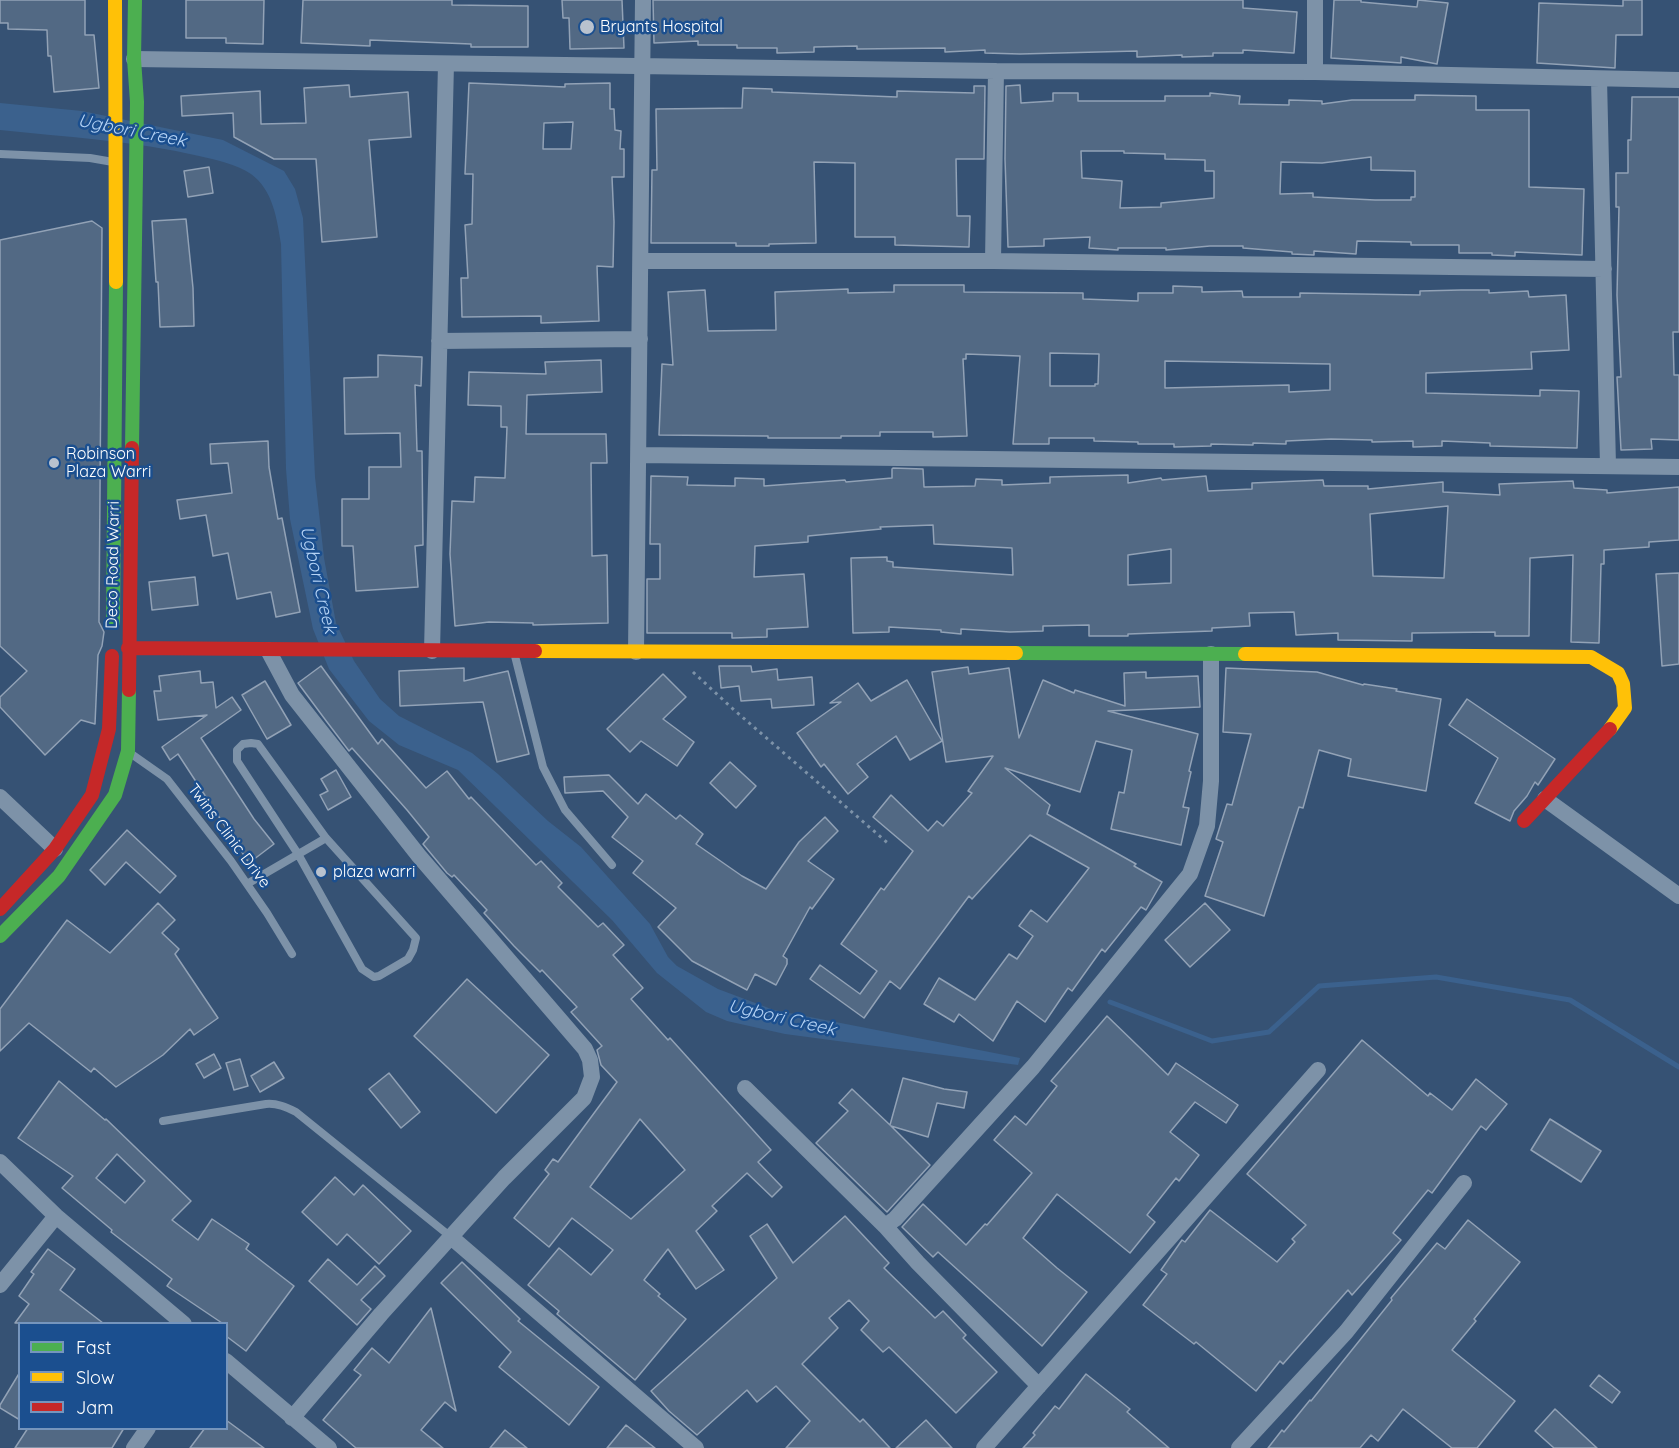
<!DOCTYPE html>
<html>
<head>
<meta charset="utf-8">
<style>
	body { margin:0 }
	#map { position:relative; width:1679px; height:1448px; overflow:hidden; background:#365274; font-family:Quicksand,sans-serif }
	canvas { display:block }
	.legend { position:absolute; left:18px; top:1322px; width:210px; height:108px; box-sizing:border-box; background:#1b4f8f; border:2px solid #7695bc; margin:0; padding:8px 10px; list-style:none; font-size:18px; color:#fff }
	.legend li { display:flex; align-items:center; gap:12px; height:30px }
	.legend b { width:30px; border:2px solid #7695bc }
</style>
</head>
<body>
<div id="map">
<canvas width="1679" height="1448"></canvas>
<ul class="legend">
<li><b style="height:8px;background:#4caf50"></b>Fast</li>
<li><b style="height:8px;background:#ffc107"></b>Slow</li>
<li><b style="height:8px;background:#c62828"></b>Jam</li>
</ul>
</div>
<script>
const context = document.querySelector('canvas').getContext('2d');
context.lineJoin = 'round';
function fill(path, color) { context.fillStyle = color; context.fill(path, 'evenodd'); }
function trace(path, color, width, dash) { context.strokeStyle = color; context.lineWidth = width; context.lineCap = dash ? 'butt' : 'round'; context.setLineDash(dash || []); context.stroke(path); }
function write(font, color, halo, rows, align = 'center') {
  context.font = font + ' Quicksand,sans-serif'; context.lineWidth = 5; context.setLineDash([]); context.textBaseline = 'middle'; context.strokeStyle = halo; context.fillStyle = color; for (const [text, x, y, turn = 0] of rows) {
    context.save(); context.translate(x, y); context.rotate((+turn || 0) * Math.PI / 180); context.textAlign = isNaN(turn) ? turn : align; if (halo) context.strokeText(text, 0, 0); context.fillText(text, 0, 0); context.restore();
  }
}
fill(new Path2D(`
	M0 103 82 111 223 140 284 171 295 189 303 218 315 477 324 558 336 623 354 661 380 699 399 716 472 753 498 774 548 821 581 847 650 924 668 957 677 966 718 989 774 1010 1020 1058 1018 1065 785 1034 727 1021 706 1012 657 973 612 920 458 770 399 745 369 721 329 669 313 629 290 519 286 469 281 244C277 219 273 190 251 174 236 164 216 160 199 156 134 141 67 137 0 130Z`), '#3b618d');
trace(new Path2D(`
	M1110 1002 1212 1041 1269 1032 1319 986 1436 977 1570 1000 1679 1067`), '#3b618d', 5);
const building = new Path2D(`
	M0 0H85V35H94L99 88 54 92 51 56H48L47 30 8 29V23H0Z
	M186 0H264L263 44 226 43V38H186Z
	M303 0H452V5L528 6V47H471V44L370 40V46L301 43Z
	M562 0H622L624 48 570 49 569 18H563Z
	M653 0H1243V8L1297 12 1294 53 1243 50V53H1213V56L1182 57V55L1137 57V51L1020 54 985 53V50L945 52V48L857 49V46L814 47V52L777 53V48H737V45H698V41L654 43Z
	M1334 0H1361V2L1417 7 1418 0 1448 3 1437 64 1401 57V63L1331 58Z
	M1623 0H1642V35H1616L1615 68 1537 63 1539 3 1623 6Z
	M469 83 565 87V84L610 83V109H614L615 130 621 131 620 149H624V177H612L614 222 613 267 597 266 599 321 541 323V316L462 317 461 278H468L465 225 472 224 473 174H465ZM573 122 571 149H543L544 123Z
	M349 85 350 97 408 92 411 137 369 140 377 237 322 242 316 159H274L234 137 233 113 182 116 181 96 260 91 261 124 306 123 304 88Z
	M1020 85 1021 103 1053 101V93H1078V101H1165V96H1210V93L1240 96 1239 104 1289 105V100L1322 101V104L1352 100H1415V95L1476 96V110H1529V187L1584 189 1582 255 1515 252V256L1492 255V253H1459V245H1411V242L1357 241 1356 254 1314 251V255L1292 254V252L1243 248V246H1210L1166 250V248H1118V250L1089 248 1090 237 1044 239V246L1008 247 1005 159 1006 86ZM1081 151H1124V153L1165 154V159L1205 160V171H1214V198L1161 203V207L1120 208 1122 181 1082 178ZM1371 157V170L1415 171V197H1411V200H1375L1313 197V193L1280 194 1281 162 1322 163Z
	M974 86H985L984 159H956L957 216H970L969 247 895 245V237H855V163L814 162 816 243 769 244V246H736V243H651L652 170H657L656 109 742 108 743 88 772 89V92L897 97V91L974 93Z
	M1632 97H1679V332H1673L1674 375H1679V440L1651 439 1652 449 1621 450 1617 377H1621L1617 295 1619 207H1616V173H1628V140H1631Z
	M209 167 213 193 188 197 184 171Z
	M186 219 193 288 194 326 160 327 158 282H156L152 221Z
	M92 221 102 228 99 622 104 632 102 646 98 655 95 724 81 720 45 755 0 707V697L27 671 0 646V240Z
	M894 285H964V292L1083 293V299L1138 301V293H1173V286L1202 287V292L1242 291 1243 297H1300V293L1420 295V291L1461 290H1489V293L1528 291 1529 297 1566 295 1569 350 1531 352 1532 369 1426 373V393L1540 396V390L1579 391 1577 448 1490 446V443L1442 441V446L1413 447V441L1372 442V440L1331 439 1286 441V444L1253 443V445L1211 444V446L1174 447V444H1138V442L1094 441V438H1049V444H1013L1020 356 966 354V359H963L967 436 933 437V432H880V436H841V438H768V436L659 435 662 364 673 365 668 292 705 290 708 331 776 330 775 292 848 289V293L894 292ZM1050 353 1099 354 1098 384H1095V386H1050ZM1165 361 1330 364V390L1289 392V385L1165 388Z
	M378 355 422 357 421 386 415 385 417 451H422L423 545 415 546 418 587 356 591 353 546H342V499H369V467H401L400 433 345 434 344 378 378 377Z
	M601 360 602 392 527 395 526 434H606L607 463H591L592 556 607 555 608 623 533 625V623L489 622 455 626 450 554 452 501 474 502 475 477 505 478 507 427H501V406L468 405 469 372 546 374 545 362Z
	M268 441 269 467 278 519 282 518 300 612 276 617 271 592 237 599 228 553 213 556 206 515 180 519 177 500 232 493 228 463 211 464 210 444Z
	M893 468 923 469 924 487 975 486 976 479 1002 480V485L1050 483V477L1128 475V483L1161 478 1162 480 1206 476 1208 491 1252 489V483L1323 480 1324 486H1368V489L1443 482V492L1500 495 1499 484 1573 481 1574 488 1607 490V493L1679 487V540L1649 542V547L1604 550V564H1601L1599 643 1571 642 1573 555 1530 558 1529 636H1495V632L1412 633V641L1338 640V633L1296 635 1294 612 1249 613 1250 626 1212 628V631L1128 634V636H1089V625L1043 626V631L1010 632 961 629V634L941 632V630L889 627V632L853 633 851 558 887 557V561L893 562V567L1013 575 1012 548 934 544 933 525 880 527 881 529 808 536V542L755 546 754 577 804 574 808 627 767 629V637L732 638V633H647V579H660V544H650L651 476 688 477 687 485 735 486V478L764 479V486L845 480 846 482 892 478V469ZM1448 506 1444 578 1373 576 1370 514ZM1171 549V583L1128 585V555Z
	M1679 573V664L1662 666 1656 574Z
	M195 577 198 605 152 610 149 582Z
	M321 666 378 744 382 739 426 788 447 771 469 799 471 797 536 865 541 861 562 883 558 887 598 927 603 923 624 945 613 955 643 988 631 999 668 1040 670 1038 771 1150 758 1162 782 1187 772 1197 747 1173 712 1206 717 1211 696 1231 724 1270 696 1289 668 1249 644 1280 660 1294 658 1296 686 1319 635 1380 557 1314 559 1311 528 1285 559 1248 591 1275 613 1250 572 1218 549 1247 514 1218 549 1174 545 1170 553 1159 558 1162 617 1082 601 1065 597 1050 602 1046 571 1012 577 1007 542 970 540 972 514 946 484 913 487 910 454 875 452 877 447 873 423 844 429 837 407 810 352 748 349 751 327 722 298 683ZM640 1119 685 1170 631 1219 590 1187Z
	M719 666H751L752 672 777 669 778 680 812 677 814 705 772 708 771 699 741 701 739 686 721 688Z
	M968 667 969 674 1009 668 1019 738 1043 680 1074 693 1075 690 1125 706 1124 673 1146 672V678L1198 676 1200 707 1108 711 1198 734 1189 771 1191 772 1183 807 1189 808 1181 845 1111 829 1119 792 1124 793 1132 750 1096 741 1080 792 1005 768 1050 805 1047 814 1136 864 1134 866 1162 882 1146 910 1141 907 1105 952 1102 949 1072 991 1068 988 1045 1022 1017 1001 993 1041 959 1014 954 1022 924 1004 939 978 975 1000 1009 954 1017 959 1033 936 1019 926 1031 910 1047 922 1089 868 1030 835 972 899 969 896 900 989 890 981 864 1018 810 979 820 965 860 994 877 971 841 944 881 888 884 890 913 851 873 817 891 795 928 831 937 821 943 826 972 793 968 791 993 756 946 762 932 672Z
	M464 668V681L508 671 529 754 497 762 483 702 400 706 399 671Z
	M1226 668 1317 672 1363 685 1364 684 1397 689 1396 691 1441 699 1426 791 1348 776 1351 759 1319 750 1303 808 1299 807 1264 916 1205 896 1223 842 1216 839 1227 804 1232 805 1251 734 1223 732Z
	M200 671 201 683 213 682 216 708 232 697 241 710 201 738 254 819 274 844 249 863 178 754 170 760 162 747 207 715 158 720 154 691H161L159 676Z
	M663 674 686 697 663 719 694 742 677 766 641 741 630 752 607 729Z
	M907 680 942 741 910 760 896 736 857 764 868 777 848 794 824 764 821 767 797 733 841 702 830 703 858 683 871 701Z
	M265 681 291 725 267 739 242 695Z
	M1467 699 1555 759 1538 785 1535 782 1527 796 1514 811 1510 821 1475 803 1498 758 1449 725Z
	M730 762 756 786 736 808 710 783Z
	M336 770 351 797 328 810 320 795 328 791 321 779Z
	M609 775 638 804 646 794 676 819 680 815 703 834 696 844 742 876 766 889 799 842 825 817 838 831 808 861 834 879 812 909 810 907 783 956 787 959V964L776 985 755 974 747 990 692 961 658 927 676 908 633 873 643 861 612 837 628 817 603 791 565 793 564 777Z
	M127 830 176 876 160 893 126 862 105 885 90 870Z
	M158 903 175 920 162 933 179 949 175 954 218 1018 194 1035 190 1029 163 1055 116 1087 94 1068 91 1072 29 1023 0 1051V1009L67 920 110 953Z
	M1205 903 1230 930 1190 967 1165 940Z
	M467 979 549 1055 496 1113 414 1036Z
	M1107 1016 1168 1075 1176 1063 1238 1105 1226 1123 1195 1102 1170 1132 1199 1155 1179 1181 1176 1178 1147 1215 1155 1222 1130 1253 1057 1194 1023 1238 1057 1268 1087 1292 1042 1346 938 1252 933 1257 902 1227 923 1204 966 1245 985 1224 987 1225 1032 1173 994 1140 1015 1116 1026 1125 1057 1086 1051 1081Z
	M1362 1040 1428 1096 1430 1093 1452 1110 1476 1079 1507 1104 1486 1130 1481 1126 1432 1193 1428 1190 1393 1233 1401 1240 1352 1295 1348 1290 1283 1364 1280 1361 1256 1391 1196 1342 1194 1344 1143 1305 1167 1274 1161 1270 1182 1240 1185 1242 1210 1210 1277 1262 1295 1242 1292 1239 1306 1225 1247 1174Z
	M214 1054 221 1068 204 1078 196 1064Z
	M240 1059 248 1086 234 1090 226 1063Z
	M274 1062 284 1078 260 1092 251 1076Z
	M389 1073 420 1112 401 1128 369 1089Z
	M903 1078 944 1089 967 1092 964 1108 937 1103 928 1137 891 1126 930 1165 887 1212 816 1143 848 1111 839 1103 852 1089 890 1125Z
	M59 1081 105 1120 106 1119 191 1201 172 1220 198 1240 212 1219 249 1244 246 1249 294 1286 246 1351 226 1336V1323H222L167 1286 172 1279 111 1232 112 1230 62 1188 73 1176 18 1138ZM117 1154 145 1181 125 1203 96 1178Z
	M1550 1119 1601 1151 1581 1182 1531 1150Z
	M335 1177 354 1195 363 1185 411 1231 379 1264 347 1234 337 1245 302 1212Z
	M845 1216 889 1263 884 1268 935 1318 943 1311 966 1335 963 1338 997 1372 956 1413 889 1347 883 1352 861 1330 869 1321 849 1300 829 1318 838 1328 802 1364 860 1422 863 1419 890 1448H786L810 1421 776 1386 757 1402 747 1390 697 1435 669 1411 651 1391 777 1278 750 1236 767 1224 793 1263Z
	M1468 1220 1520 1262 1474 1319 1476 1321 1452 1350 1515 1401 1477 1448H1452L1403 1409 1378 1441 1371 1435 1360 1448H1268L1282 1430 1284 1432 1310 1400 1311 1401 1392 1300 1391 1298 1437 1243 1445 1249Z
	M48 1249 75 1269 60 1290 103 1323H15L29 1304 19 1296 34 1274 31 1272Z
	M328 1259 357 1285 375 1266 385 1276 361 1300 371 1309 357 1325 309 1281Z
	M462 1262 520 1319 518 1321 599 1387 569 1425 499 1367 511 1352 441 1283Z
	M431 1308 456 1411 445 1402 421 1430 443 1448H356L323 1420 361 1375 354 1370 372 1348 389 1363Z
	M20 1372V1420L0 1408V1405Z
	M1086 1374 1130 1409 1127 1412 1169 1448H1023L1035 1435 1033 1433 1055 1406 1059 1409Z
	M1599 1375 1620 1392 1612 1403 1590 1386Z
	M1555 1409 1597 1448H1554L1535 1431Z
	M226 1420 264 1448H190L205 1428H226Z
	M926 1420 952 1448H896Z
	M626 1425 655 1448H607Z
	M28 1428H124L112 1448H15Z
	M505 1430 527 1448H490Z`);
fill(building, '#526984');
trace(building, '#92a2b6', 1.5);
trace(new Path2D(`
	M693 672 733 709 890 845`), '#7d92a8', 3, [3, 4.5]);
trace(new Path2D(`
	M0 154 90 158 113 162
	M514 652 543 767 565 810 612 865
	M251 743 258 744 326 838 416 938 413 950 408 959 379 976 374 977 362 969 298 854 237 761V750L243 744Z
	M130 753 167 779 231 861 267 913 292 954
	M247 884 326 838
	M163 1121 266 1104C277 1103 286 1107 296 1112L451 1237`), '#7d92a8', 8);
trace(new Path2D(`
	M1315 0V72
	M134 59 996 71 1315 72 1679 80
	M1599 79 1608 466
	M641 261H993L1604 269
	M993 261 996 71
	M439 341 640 339
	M639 455 1679 467
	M268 650 292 695 419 856 585 1049 590 1060 592 1077 584 1098 504 1178 381 1314 292 1418
	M432 651 446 64
	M636 652 643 0
	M0 797 55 849
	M1545 799 1679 896
	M745 1088 885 1226
	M0 1162 56 1216 184 1324
	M451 1237 696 1448
	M0 1285 56 1216
	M226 1361 329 1448
	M1039 1386 918 1263 885 1226 895 1219 1033 1067 1190 874 1207 826 1211 781V654
	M134 1448 148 1428
	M984 1448 1318 1070
	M1239 1448 1346 1332 1464 1183`), '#7d92a8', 16);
trace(new Path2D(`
	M132 448 137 102 134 59 135 0
	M113 622 116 282
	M1016 653 1245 654
	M0 936 59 876 115 795 128 751 129 690`), '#4caf50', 14);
trace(new Path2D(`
	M115 0 116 282
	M535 651 1016 653
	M1245 654 1591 657 1618 673 1623 684 1625 708 1610 729`), '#ffc107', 14);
trace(new Path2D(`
	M128 648 535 651
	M129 690 132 448
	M1524 821 1610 729
	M0 909 55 849 92 795 109 729 112 656`), '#c62828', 14);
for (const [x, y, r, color] of [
	[587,27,8,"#b9c2ce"],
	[54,463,6,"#b9c2ce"],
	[321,872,6,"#b9c2ce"]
]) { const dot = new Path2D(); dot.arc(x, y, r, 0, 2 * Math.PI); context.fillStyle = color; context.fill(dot); trace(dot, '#1b4f8f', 2); }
write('16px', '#fff', '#1b4f8f', [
	["Bryants Hospital",600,27],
	["Robinson",66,454],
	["Plaza Warri",66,472],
	["plaza warri",333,872]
], 'left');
write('16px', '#fff', '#1b4f8f', [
	["Deco Road Warri",113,565,-89],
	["Twins Clinic Drive",229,836,53]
]);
write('italic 18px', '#b5d3f5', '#1b4f8f', [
	["Ugbori Creek",132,131,11],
	["Ugbori Creek",318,580,77],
	["Ugbori Creek",782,1018,13]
]);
</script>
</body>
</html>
